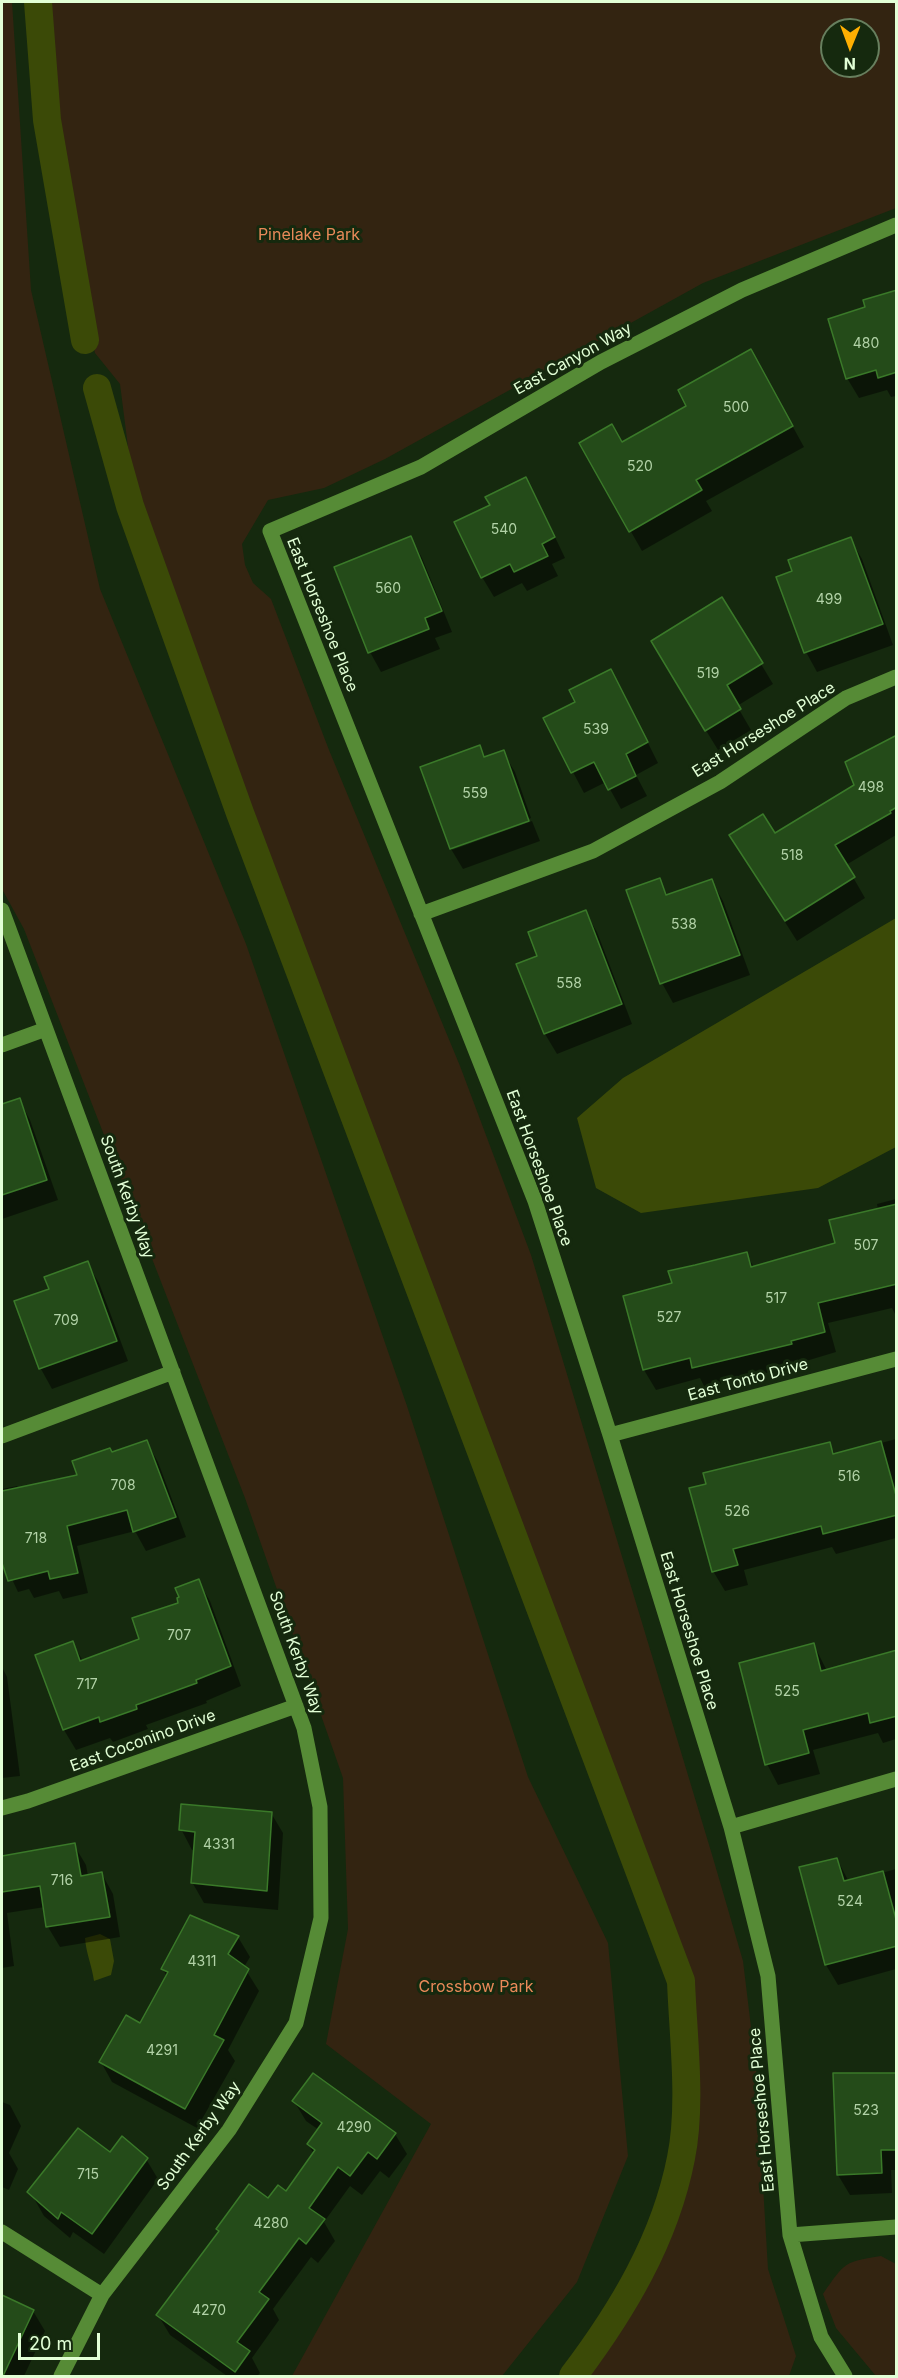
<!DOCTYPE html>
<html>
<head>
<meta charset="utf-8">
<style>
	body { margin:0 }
	#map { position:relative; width:898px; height:2378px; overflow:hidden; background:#15290e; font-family:Inter,sans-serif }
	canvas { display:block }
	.frame { position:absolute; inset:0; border:3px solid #e2ffd6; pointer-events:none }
	.north { position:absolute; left:820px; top:18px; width:60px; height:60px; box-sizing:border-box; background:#15290e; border:2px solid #677f5e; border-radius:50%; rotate:181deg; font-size:16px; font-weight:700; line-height:24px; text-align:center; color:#e2ffd6 }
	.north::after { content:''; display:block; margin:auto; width:21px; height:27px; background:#ffaf02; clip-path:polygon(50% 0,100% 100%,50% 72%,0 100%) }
	.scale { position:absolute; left:18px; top:2333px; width:82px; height:27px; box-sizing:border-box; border:3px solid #e2ffd6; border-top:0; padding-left:8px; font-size:18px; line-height:21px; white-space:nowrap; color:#e2ffd6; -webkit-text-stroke:4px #15290e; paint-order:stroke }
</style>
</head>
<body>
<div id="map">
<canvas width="898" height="2378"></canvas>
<div class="frame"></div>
<div class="north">N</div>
<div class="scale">20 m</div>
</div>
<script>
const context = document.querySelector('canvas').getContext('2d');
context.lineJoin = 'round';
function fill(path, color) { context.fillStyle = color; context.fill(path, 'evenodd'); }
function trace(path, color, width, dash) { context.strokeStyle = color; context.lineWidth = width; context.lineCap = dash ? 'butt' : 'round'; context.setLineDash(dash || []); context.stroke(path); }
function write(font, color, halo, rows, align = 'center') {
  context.font = font + ' Inter,sans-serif'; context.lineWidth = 6; context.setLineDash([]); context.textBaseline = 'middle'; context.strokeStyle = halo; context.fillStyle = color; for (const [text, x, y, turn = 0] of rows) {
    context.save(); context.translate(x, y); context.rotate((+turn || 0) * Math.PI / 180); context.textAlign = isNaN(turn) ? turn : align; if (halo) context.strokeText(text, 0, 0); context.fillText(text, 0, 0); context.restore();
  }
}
fill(new Path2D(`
	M2 2H12L31 290 100 589 246 944 407 1406 528 1777 608 1943 628 2156 577 2282 502 2376H292L431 2124 326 2044 348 1929 343 1778 245 1498 24 929 2 889Z
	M43 2H896V208L703 283 385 459 324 488 268 500 242 544 245 565 253 583 271 599 329 750 460 1066 531 1255 713 1858 743 1961 756 2068 768 2269 796 2356 789 2376H580C599 2355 614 2329 628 2304 649 2267 667 2228 680 2187 697 2133 695 2042 684 1987 679 1957 663 1921 653 1891L388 1181 324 1018 262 846 217 730 173 610 134 494 120 384 95 353 81 288 52 102ZM832 30H868V66H832Z
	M881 2256 896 2264V2376H876L836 2328 823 2294C845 2262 844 2262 881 2256Z`), '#332411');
fill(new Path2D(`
	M896 918V1147L818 1188 641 1213 596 1188 577 1118 623 1078Z
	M100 1934 110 1939 114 1961 111 1975 94 1981C92 1966 86 1953 85 1938Z`), '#3b4a07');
fill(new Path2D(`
	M896 292V396L891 397 887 390 859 398 847 378 867 308Z
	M762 371 804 447 706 501 712 511 642 551 581 444H622Z
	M537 499 565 558 552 564 558 576 527 591 522 583 494 597 482 577Z
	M411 538 422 558 452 632 435 638 440 649 381 672 370 652 336 568Z
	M850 539 862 559 893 645 817 672 806 652 794 572Z
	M722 599 773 684 737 706 751 730 718 750 664 662Z
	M622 691 658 763 636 775 647 796 621 809 606 782 584 793 545 719Z
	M896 736V835L846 865 865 898 797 941 743 856 856 786Z
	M479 747 486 758 503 752 515 772 531 818 452 847V850L532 821 540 841 463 869 451 849 422 768Z
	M659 880 668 896 711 880 723 901 750 975 673 1003 662 983Z
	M585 912 597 932 632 1024 557 1054 545 1034 539 957Z
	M19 1099 30 1120 58 1200 2 1219V1105Z
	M896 1199V1316L892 1308 828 1323 836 1352 763 1374 762 1372 705 1388 700 1378 656 1390 644 1370 674 1284 746 1254 754 1267 837 1244 878 1210 877 1204Z
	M87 1263 99 1283 128 1361 52 1389 41 1369 16 1302 51 1289Z
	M896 1439V1538L836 1554 832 1547 744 1570 748 1585 725 1591 713 1571 691 1489 829 1444 836 1455Z
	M146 1441 158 1462 186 1537 146 1551 135 1531 77 1546 88 1593 63 1599 59 1591 34 1598 29 1589 18 1592 2 1558V1489L17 1486 19 1489 79 1476 112 1454Z
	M198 1581 210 1601 241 1686 206 1701 207 1703 146 1725 148 1729 113 1742 110 1738 76 1750 64 1730 37 1656 72 1643 83 1661 141 1640 180 1604Z
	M814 1645 827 1671 896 1652V1739L883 1743 878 1733 813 1750 820 1774 778 1785 767 1764Z
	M2 1667 7 1677 20 1776 2 1778Z
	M271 1813 283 1833 278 1910 204 1903 192 1882 195 1850H192L181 1829Z
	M74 1845 86 1865 88 1876 102 1874 113 1894 120 1937 60 1947 48 1927 45 1907 7 1913 14 1966 2 1968V1857Z
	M837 1859 849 1882 896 1869V1969L838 1985 826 1965Z
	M238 1937 250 1957 244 1967 259 1991 228 2050 235 2061 197 2128 112 2082 101 2062 141 2025 167 1977 163 1969Z
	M896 2074V2170H891L892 2193 850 2195 838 2175Z
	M294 2101 395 2134 407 2154 389 2178 380 2171 362 2195 350 2186 324 2222 335 2241 318 2263 311 2257 273 2309 279 2320 252 2358 260 2373 257 2376H227L170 2335 158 2315 268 2200 286 2193 314 2154 308 2144 319 2130 306 2121Z
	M2 2102 10 2105 21 2126 9 2153 18 2169 9 2190 2 2187Z
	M110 2154 146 2159 158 2179 104 2254 73 2232 70 2238 44 2216 32 2195Z
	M2 2296 33 2311 45 2331 24 2376H2Z`), '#0007');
trace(new Path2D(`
	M38 2 47 120 85 340
	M97 388 130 506 240 813 681 1981C683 2036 692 2104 681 2158 665 2240 622 2311 573 2376`), '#3b4a07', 28);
const building = new Path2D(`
	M897 290V372L878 378 876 370 846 379 828 319 865 307 863 300Z
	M751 349 793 426 696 480 702 490 629 532 579 443 612 424 622 442 686 406 678 390Z
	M526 477 555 537 542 544 548 556 514 572 510 564 481 578 454 522 490 505 485 497Z
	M411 536 442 611 425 618 429 629 368 653 334 567Z
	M851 537 883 624 804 653 776 577 792 571 788 560Z
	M722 597 763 663 727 685 741 709 705 731 651 641Z
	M611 669 648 742 626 754 636 776 608 790 594 762 571 773 543 718 575 702 569 690Z
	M897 735V807L890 811 891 813 835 845 855 877 785 921 729 835 763 814 775 833 854 785 845 762Z
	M480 745 484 757 504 750 529 821 450 849 420 767Z
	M660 878 666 895 712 879 740 955 660 984 626 890Z
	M586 910 622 1004 544 1034 516 964 537 956 528 932Z
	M20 1098 47 1180 2 1195V1104Z
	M897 1204V1284L818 1303 825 1332 791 1341 792 1344 692 1368 690 1358 643 1370 623 1296 672 1283 668 1271 695 1265 747 1252 751 1267 835 1243 829 1220Z
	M88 1261 117 1341 39 1369 14 1301 49 1289 44 1277Z
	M147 1440 176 1517 133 1532 127 1510 67 1526 78 1573 50 1579 48 1571 8 1581 2 1563V1491L77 1475 72 1461 110 1448 112 1452Z
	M881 1441 897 1499V1515L823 1534 821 1526 733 1549 738 1565 712 1572 689 1488 706 1484 703 1473 830 1442 833 1454Z
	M199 1579 231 1666 196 1680 197 1683 136 1705 137 1709 100 1722 99 1717 63 1730 35 1655 73 1641 80 1661 139 1639 132 1618 178 1603 177 1598 179 1597 175 1588Z
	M814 1643 821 1671 897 1650V1716L870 1723 868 1713 803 1730 809 1753 765 1765 739 1663Z
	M181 1804 272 1812 267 1891 191 1883 195 1832 179 1830Z
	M75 1843 81 1876 102 1872 110 1917 46 1927 40 1886 2 1892V1856Z
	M837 1858 844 1881 883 1871 897 1923V1946L825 1965 799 1867Z
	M190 1915 239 1936 228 1954 249 1969 214 2035 224 2040 185 2109 99 2062 126 2015 140 2023 168 1972 161 1969Z
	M313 2073 396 2133 377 2159 368 2152 350 2176 338 2167 309 2208 325 2219 306 2244 299 2238 259 2292 269 2299 237 2342 250 2351 235 2372 156 2315 219 2231 216 2229 249 2184 268 2198 278 2185 286 2191 315 2150 307 2144 322 2123 292 2101Z
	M833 2073H897V2150H881L882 2173 837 2175Z
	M78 2128 110 2152 122 2136 148 2158 92 2234 61 2212 58 2219 27 2192Z
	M2 2295 34 2310 3 2376H2Z`);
fill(building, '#244b19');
trace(building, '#3a7929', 1.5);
trace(new Path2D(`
	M2 910 304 1728 320 1807 321 1918 296 2023 229 2130 102 2295 61 2376
	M421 914 593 851 720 782 846 698 896 677
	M2 1045 46 1029
	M610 1435 896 1359
	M2 1436 173 1372
	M2 1808 28 1801 296 1706
	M731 1827 896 1779
	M2 2232 102 2295
	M790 2235 896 2227
	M845 2376 821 2337 790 2235 768 1976 731 1827 610 1435 535 1201 270 531 421 467 601 362 742 290 896 225`), '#568b36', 15);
write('14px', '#b2d2a7', null, [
	["480",866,344],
	["500",736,408],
	["520",640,467],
	["540",504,530],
	["560",388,589],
	["499",829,600],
	["519",708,674],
	["539",596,730],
	["498",871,788],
	["559",475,794],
	["518",792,856],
	["538",684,925],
	["558",569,984],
	["507",866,1246],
	["517",776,1299],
	["527",669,1318],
	["709",66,1321],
	["516",849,1477],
	["708",123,1486],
	["526",737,1512],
	["718",36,1539],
	["707",179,1636],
	["717",87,1685],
	["525",787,1692],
	["4331",219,1845],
	["716",62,1881],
	["524",850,1902],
	["4311",202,1962],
	["4291",162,2051],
	["523",866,2111],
	["4290",354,2128],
	["715",88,2175],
	["4280",271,2224],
	["4270",209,2311]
]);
write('16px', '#e88959', '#15290e', [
	["Pinelake Park",309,235],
	["Crossbow Park",476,1987]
]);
write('16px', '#e2ffd6', '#15290e', [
	["East Canyon Way",573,359,-29],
	["East Horseshoe Place",322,615,68],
	["East Horseshoe Place",764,730,-32],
	["East Horseshoe Place",539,1168,70],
	["South Kerby Way",127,1197,70],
	["East Tonto Drive",748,1380,-15],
	["East Horseshoe Place",689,1631,73],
	["South Kerby Way",296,1653,70],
	["East Coconino Drive",143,1741,-20],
	["East Horseshoe Place",762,2110,-95],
	["South Kerby Way",199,2136,-54]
]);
</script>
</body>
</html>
